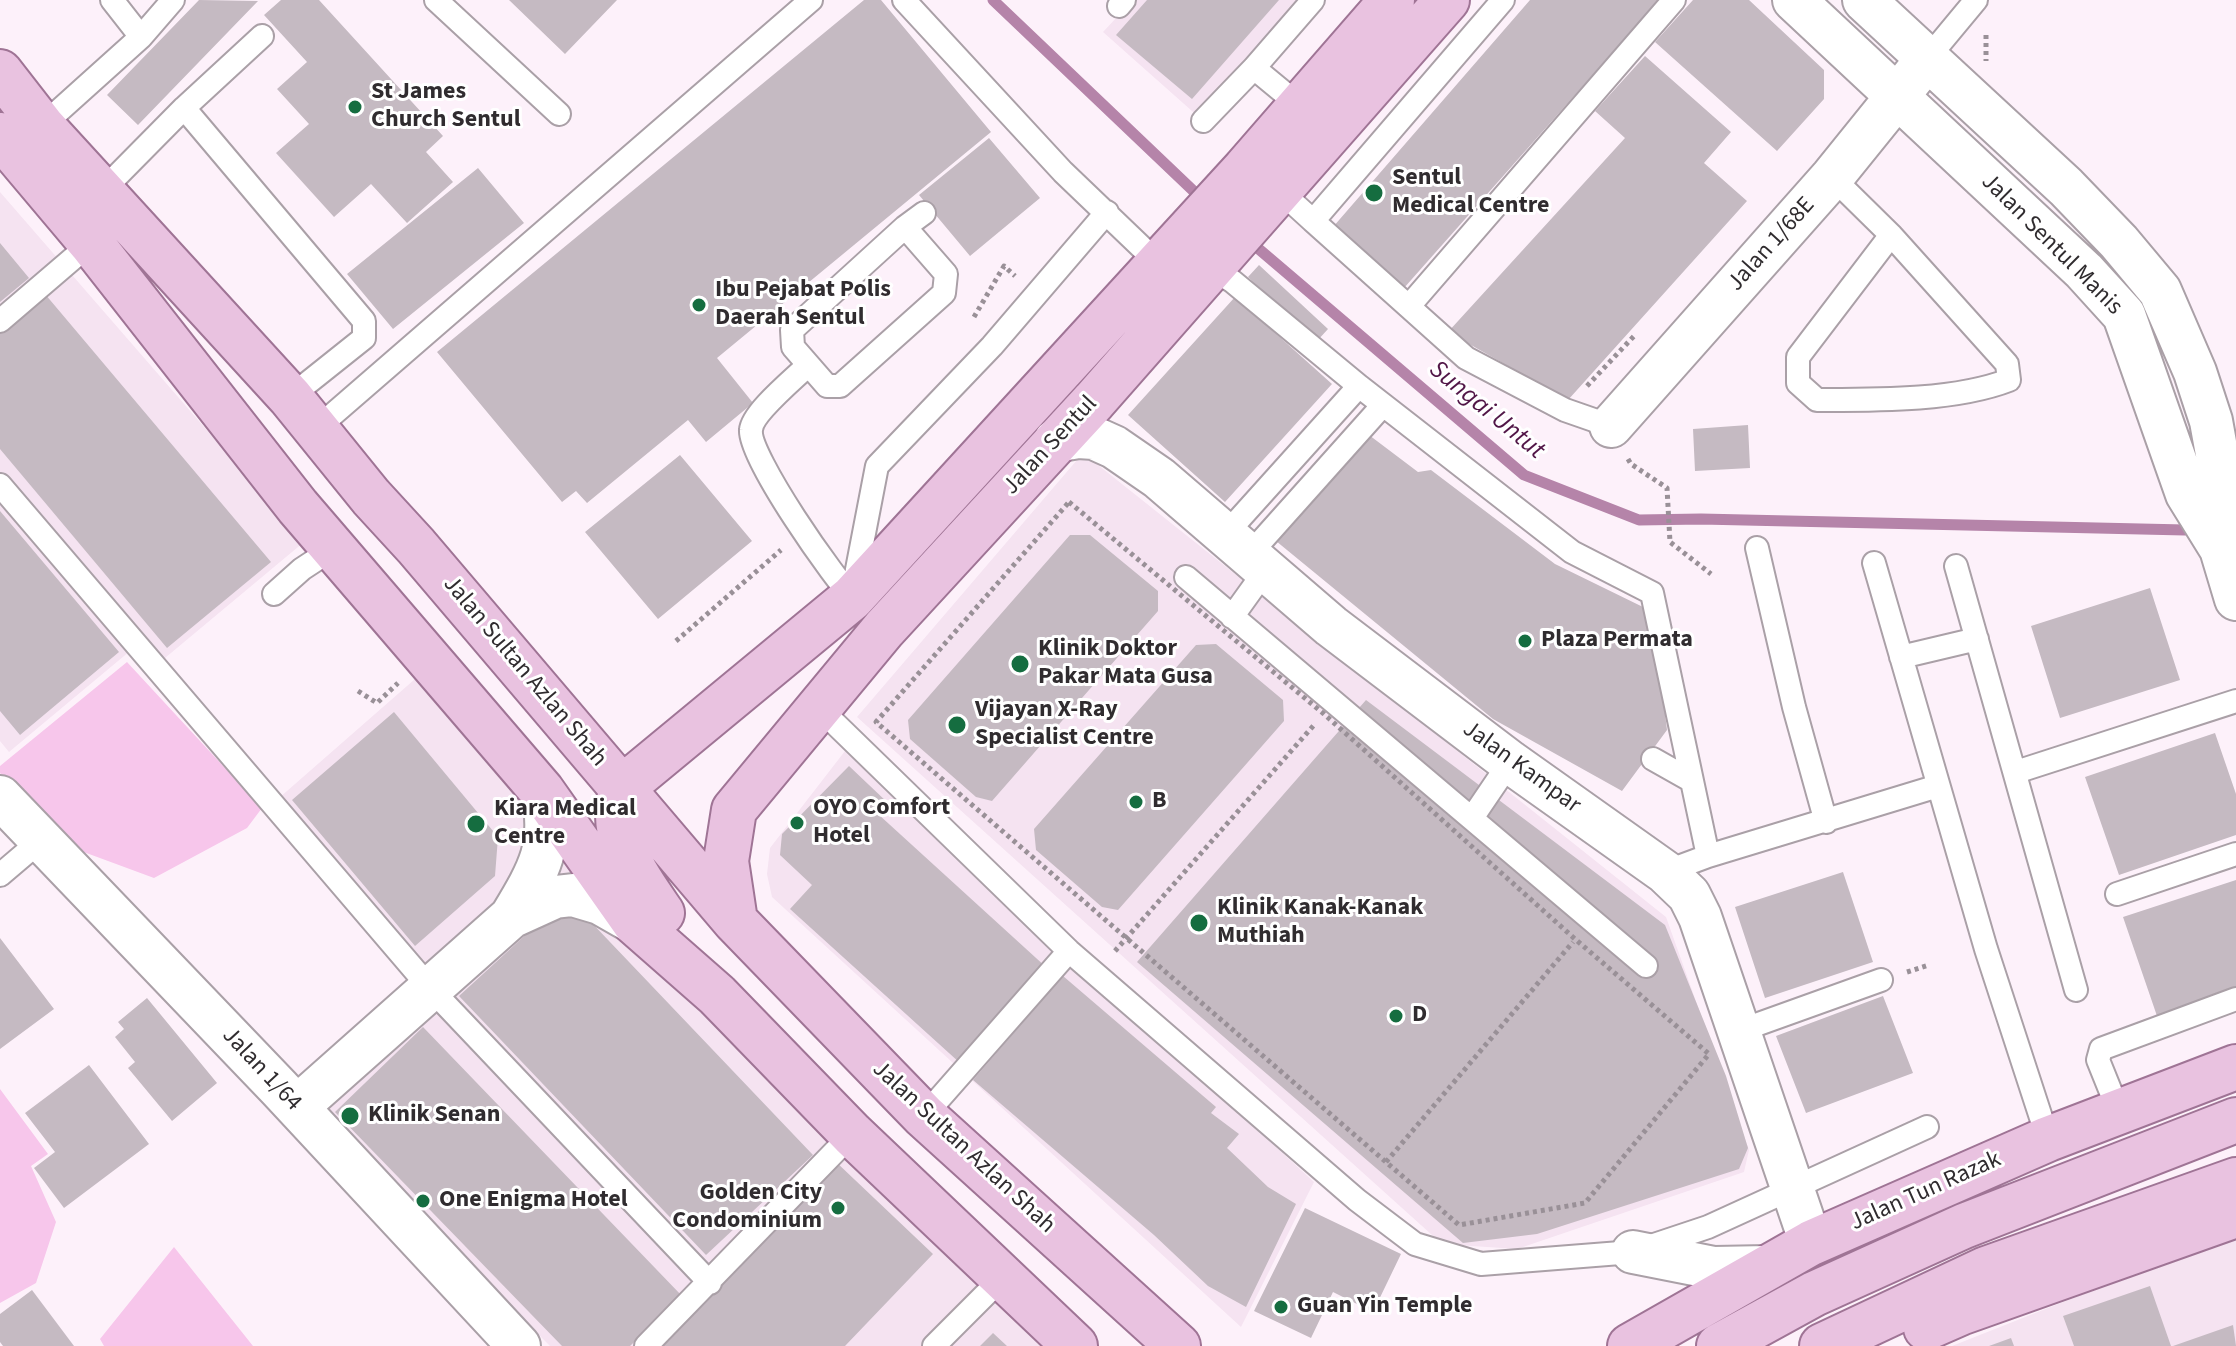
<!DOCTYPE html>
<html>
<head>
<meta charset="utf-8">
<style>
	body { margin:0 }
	canvas { display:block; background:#fdf1fa }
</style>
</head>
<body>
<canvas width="2236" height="1346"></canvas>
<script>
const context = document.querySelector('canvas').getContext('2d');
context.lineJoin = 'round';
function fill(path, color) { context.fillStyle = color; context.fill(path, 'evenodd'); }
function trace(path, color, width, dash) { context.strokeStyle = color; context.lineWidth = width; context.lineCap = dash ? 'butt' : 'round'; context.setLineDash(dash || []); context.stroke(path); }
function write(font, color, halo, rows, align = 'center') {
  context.font = font + ' "Source Sans 3",sans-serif'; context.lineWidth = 6; context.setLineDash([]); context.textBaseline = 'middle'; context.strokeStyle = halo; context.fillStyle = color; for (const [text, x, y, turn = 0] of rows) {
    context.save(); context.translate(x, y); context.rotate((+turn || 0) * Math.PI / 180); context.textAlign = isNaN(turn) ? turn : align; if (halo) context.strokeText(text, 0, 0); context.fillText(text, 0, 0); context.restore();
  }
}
fill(new Path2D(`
	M1133 0H1324L1210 127 1103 32Z
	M0 192 304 542 147 673 130 651 9 752 0 741Z
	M1083 453 1666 917 1749 1150 1744 1172 1517 1249 1442 1244 857 717Z
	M415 679 1042 1346H550L295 1090 430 974 279 798Z
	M845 751 1314 1182 1241 1327 772 897 767 874 770 848Z
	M2236 1235V1346H1952L2182 1255Z`), '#f5e3f1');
fill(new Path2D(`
	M127 662 262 808 247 828 154 878 62 844 0 773V766Z
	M0 1089 48 1154 31 1166 56 1222 36 1283 0 1303Z
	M174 1247 253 1346H104L100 1339Z`), '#f7c6eb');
trace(new Path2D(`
	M993 0 1204 201
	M1247 239 1524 475 1639 520 1701 519 2185 530`), '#b584a9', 11);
fill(new Path2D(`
	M199 0 258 1 138 125 107 95Z
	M281 0H319L443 136 426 152 453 182 407 223 371 184 334 217 276 153 309 124 277 89 307 62 264 15Z
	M509 0H617L565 54Z
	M864 0H881L991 132 717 358 753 403 706 442 688 420 587 503 576 491 562 502 437 352Z
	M1147 0H1279L1192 99 1116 35Z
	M1530 0H1659L1404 288 1333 227Z
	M1693 0H1749L1824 70V99L1777 151 1655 42Z
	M1645 56 1731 132 1704 163 1747 201 1568 400 1448 332 1625 138 1595 111Z
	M989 138 1040 198 970 256 919 195Z
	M478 168 524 223 393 329 347 274Z
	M0 243 29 278 0 302Z
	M1259 265 1328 329 1317 341 1248 277Z
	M45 294 271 562 167 648 0 449V332Z
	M1235 297 1332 384 1225 502 1128 415Z
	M1748 425 1750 468 1695 471 1693 429Z
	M1369 435 1418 472 1431 470 1555 564 1645 608 1660 673 1667 730 1622 791 1493 719 1276 541Z
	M680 455 752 541 658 619 585 532Z
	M0 511 119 652 20 735 0 711Z
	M1070 535H1090L1158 591V611L992 801 976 797 910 739 908 720Z
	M2150 588 2180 680 2060 718 2031 626Z
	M1216 644 1283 700 1284 721 1118 910 1102 907 1036 850 1034 829 1196 645Z
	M1366 700 1665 925 1726 1076 1748 1148 1739 1169 1537 1234 1463 1243 1137 962Z
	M394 712 498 837 495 876 415 946 292 800Z
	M2215 733 2236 794V835L2119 875 2085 777Z
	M849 766 888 803 878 814 1047 968 960 1063 790 909 812 885 780 855 782 834Z
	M1843 872 1873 962 1765 998 1735 907Z
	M2236 880V990L2157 1016 2123 917Z
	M567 912 589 920 813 1155 706 1255 459 996 544 918Z
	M0 938 54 1009 0 1049Z
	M1063 976 1216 1107 1211 1113 1239 1134 1227 1148 1268 1187 1296 1204 1246 1307 1208 1286 1154 1235 973 1080Z
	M1883 996 1913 1073 1806 1113 1776 1036Z
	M147 998 217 1083 172 1121 128 1068 135 1062 115 1037 124 1029 118 1022Z
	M423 1027 682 1296 630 1346H562L335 1112Z
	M89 1065 149 1144 64 1208 34 1168 55 1152 25 1113Z
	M835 1161 933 1254 845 1346H659Z
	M1305 1208 1401 1254 1373 1312 1333 1292 1311 1338 1254 1311Z
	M2150 1286 2171 1346H2074L2063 1316Z
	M32 1290 74 1346H3L0 1342V1314Z
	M2233 1325 2236 1346H2173Z
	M993 1333 1007 1346H980Z
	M2011 1338 2014 1346H1989Z`), '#c5bac2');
const service = new Path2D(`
	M112 0 141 37
	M436 0 559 114
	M904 0 1063 172 1158 263
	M1119 6 1124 0
	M1927 59 1976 0
	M1254 68 1300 106
	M184 108 364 321V338L290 397
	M1203 121 1254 68 1313 0
	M42 126 141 37 173 0
	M1832 177 1891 235 2007 364 2009 380C1955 401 1876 400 1817 400L1798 383V357L1891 235
	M1279 190 1313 221 1503 0
	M102 191 184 108 262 36
	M1313 221 1466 358 1565 410 1611 426
	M905 227 792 330 793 347 827 386H840L944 293 946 274 905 227 924 213
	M1210 268 1232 281 1359 386 1224 536
	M1409 306 1674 0
	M0 321 91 243
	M807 366C794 379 752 413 751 430 748 456 835 581 857 602
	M1359 386 1572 552 1652 593 1708 856
	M316 429 811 0
	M0 485 430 988 710 1283
	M1757 548 1794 707 1826 822
	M1248 556 1383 405
	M1874 563 1986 949 2048 1139
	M1956 566 2076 990
	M1186 577 1646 966
	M854 585 877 466 992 346 1107 212
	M274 594 302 569 334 548
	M1232 617 1265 571
	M1901 657 1977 639
	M818 707 1069 951 1357 1200 1415 1244 1481 1264 1633 1252 1708 1227 1927 1127
	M1653 759 1692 781
	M2016 772 2236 701
	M1472 818 1510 762
	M1665 872 1708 856 1938 786
	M0 875 40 841
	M2117 894 2236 854
	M1739 1031 1881 980
	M2119 1112 2098 1060 2101 1049 2236 999
	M924 1116 1069 951
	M646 1346 852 1134
	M934 1346 1004 1276`);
const minor = new Path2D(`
	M1794 0 2084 271 2124 315 2187 494 2221 549 2236 599
	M1864 0 2066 187 2119 242 2160 291 2195 372 2211 421 2224 492 2221 549
	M1611 426 1832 177 1916 73
	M1055 441 1078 437 1094 438 1114 447 1159 478 1331 626 1510 762 1665 872 1689 895 1700 917 1811 1243
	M0 797 279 1088 519 1346
	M511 917C538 872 555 845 542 791
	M297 1107 511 917 555 897 573 895 600 903 635 923
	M1633 1252 1714 1268 1768 1267`);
const primary = new Path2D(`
	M0 72 42 126 290 397 371 497 416 546 735 921 924 1116 1178 1346
	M0 135 91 243 298 507 542 791 635 923 717 995 852 1134 1075 1346
	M622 788 852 598 1245 169 1392 0
	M622 788C607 836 636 875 662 913
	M735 921 726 861 734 810 884 629 1094 401 1447 0
	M1926 1328 1960 1313 2236 1215
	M1630 1346 1811 1243 2048 1139 2236 1067
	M1719 1346 1814 1294 1964 1226 2236 1120
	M1822 1346 1986 1269 2236 1180`);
trace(service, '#aaa0a7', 26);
trace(minor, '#aaa0a7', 46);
trace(primary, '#9f7495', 48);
trace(new Path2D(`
	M1986 35V61
	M974 317 1004 266 1015 276
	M1587 386 1635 335
	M1628 459 1631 464 1667 488 1670 542 1711 574
	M1069 502 1324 714 1575 939 1709 1054 1585 1203 1459 1225 876 722Z
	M676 641 781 550
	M358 691 377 703 398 683
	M1115 951 1314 725
	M1907 972 1929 965
	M1386 1162 1573 942`), '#999097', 5, [4, 4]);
trace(service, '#fff', 22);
trace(minor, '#fff', 42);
trace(primary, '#e9c2e0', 44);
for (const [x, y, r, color] of [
	[355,107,8,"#156d40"],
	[1374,193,10,"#156d40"],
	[699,305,8,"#156d40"],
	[1525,641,8,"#156d40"],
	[1020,664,10,"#156d40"],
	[957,725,10,"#156d40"],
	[1136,802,8,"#156d40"],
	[797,823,8,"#156d40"],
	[476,824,10,"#156d40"],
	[1199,923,10,"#156d40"],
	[1396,1016,8,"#156d40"],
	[350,1116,10,"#156d40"],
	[423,1201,8,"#156d40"],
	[838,1208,8,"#156d40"],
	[1281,1307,8,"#156d40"]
]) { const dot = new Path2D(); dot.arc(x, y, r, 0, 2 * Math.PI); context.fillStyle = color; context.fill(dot); trace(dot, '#fff', 3); }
write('bold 24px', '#302c2f', '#fff', [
	["St James",371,93],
	["Church Sentul",371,121],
	["Sentul",1392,179],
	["Medical Centre",1392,207],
	["Ibu Pejabat Polis",715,291],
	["Daerah Sentul",715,319],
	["Plaza Permata",1541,641],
	["Klinik Doktor",1038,650],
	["Pakar Mata Gusa",1038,678],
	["Vijayan X-Ray",975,711],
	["Specialist Centre",975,739],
	["B",1152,802],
	["OYO Comfort",813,809],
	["Hotel",813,837],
	["Kiara Medical",494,810],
	["Centre",494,838],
	["Klinik Kanak-Kanak",1217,909],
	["Muthiah",1217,937],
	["D",1412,1016],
	["Klinik Senan",368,1116],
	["Golden City",822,1194,"right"],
	["Condominium",822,1222,"right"],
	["One Enigma Hotel",439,1201],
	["Guan Yin Temple",1297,1307]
], 'left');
write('24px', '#302c2f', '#fff', [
	["Jalan 1/68E",1772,245,-48],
	["Jalan Sentul Manis",2051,245,45],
	["Jalan Sentul",1051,446,-47],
	["Jalan Sultan Azlan Shah",524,672,50],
	["Jalan Kampar",1521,768,36],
	["Jalan 1/64",261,1070,47],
	["Jalan Sultan Azlan Shah",963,1148,43],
	["Jalan Tun Razak",1926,1192,-24]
]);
write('italic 26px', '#511647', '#fff', [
	["Sungai Untut",1486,411,39]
]);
</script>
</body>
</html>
